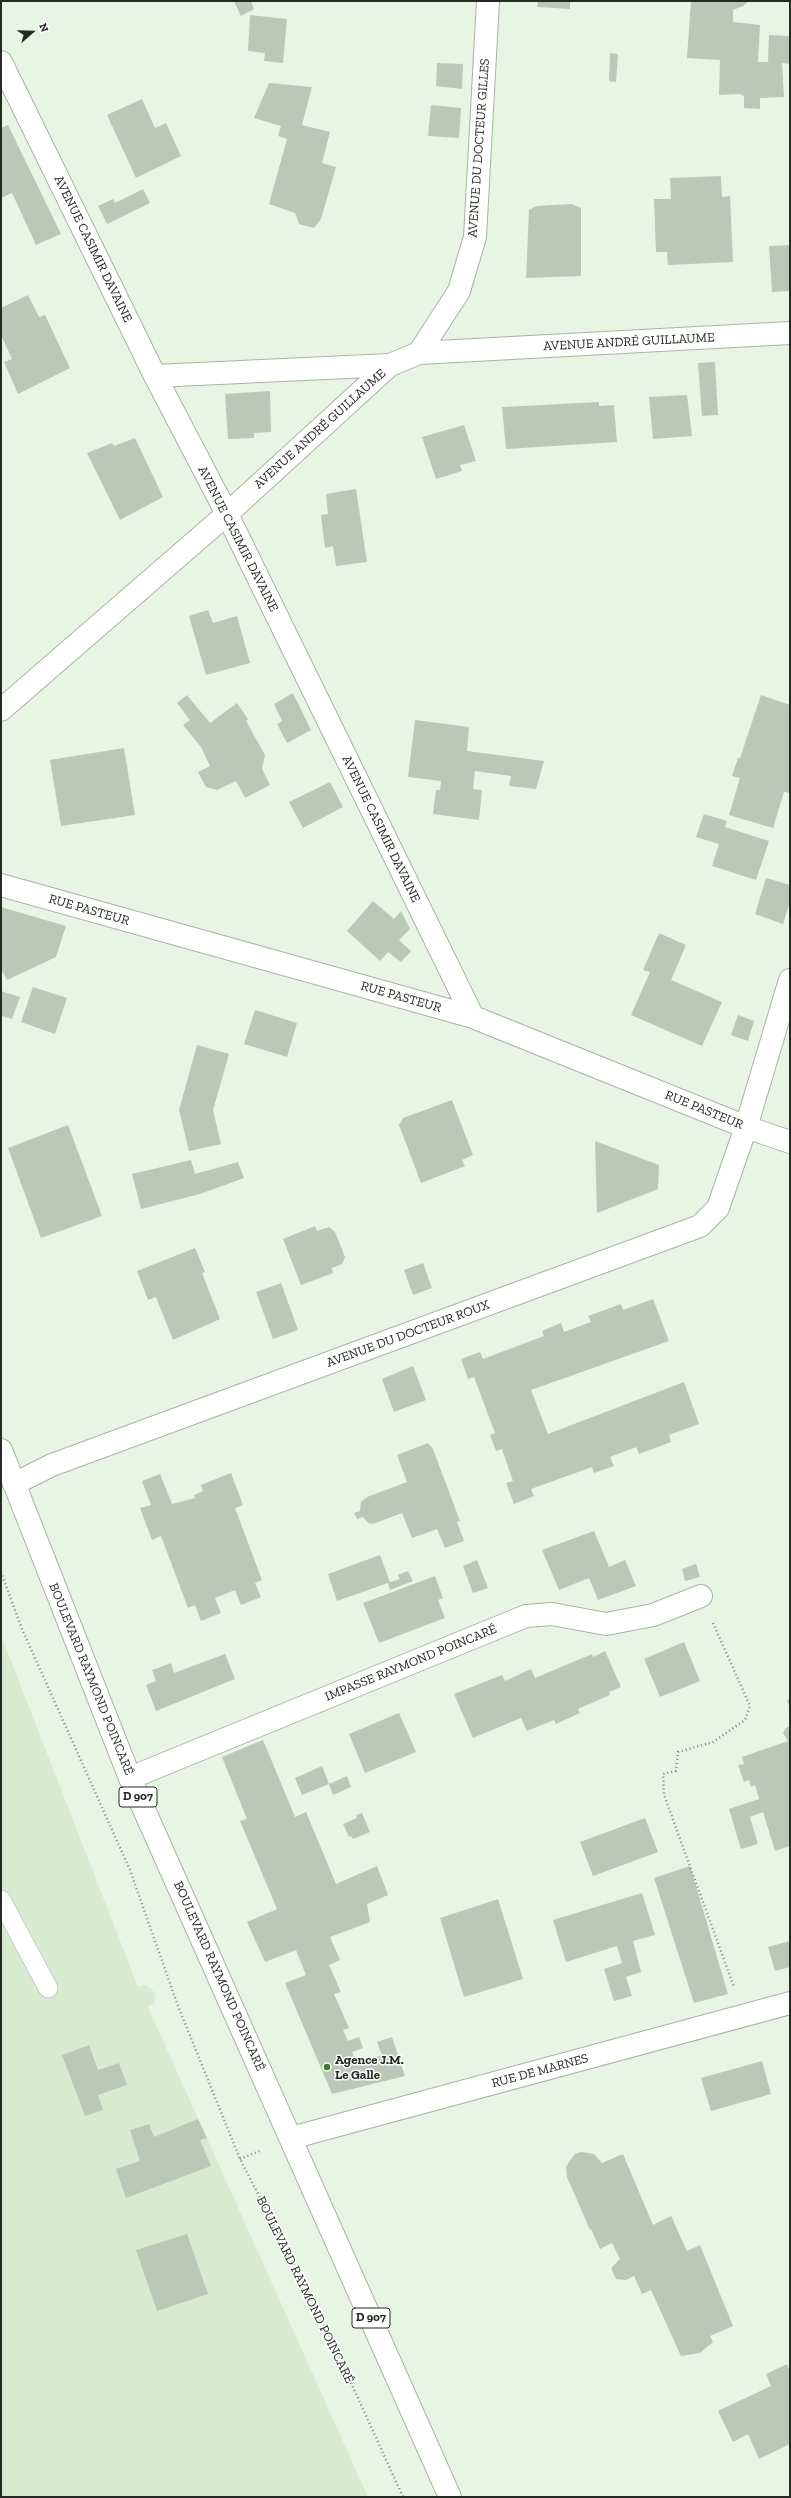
<!DOCTYPE html>
<html>
<head>
<meta charset="utf-8">
<style>
	body { margin:0 }
	#map { position:relative; width:791px; height:2498px; overflow:hidden; background:#e7f6e3; font-family:"Zilla Slab",serif }
	canvas { display:block }
	.frame { position:absolute; inset:0; border:2px solid #252b24; pointer-events:none }
	.north { position:absolute; left:12px; top:12px; width:40px; height:40px; -webkit-text-stroke:3px #fefefe; paint-order:stroke; rotate:70deg; font-size:11px; font-weight:700; line-height:16px; text-align:center; color:#252b24 }
	.north::after { content:''; display:block; margin:auto; width:14px; height:18px; background:#252b24; clip-path:polygon(50% 0,100% 100%,50% 72%,0 100%) }
</style>
</head>
<body>
<div id="map">
<canvas width="791" height="2498"></canvas>
<div class="frame"></div>
<div class="north">N</div>
</div>
<script>
const context = document.querySelector('canvas').getContext('2d');
context.lineJoin = 'round';
function fill(path, color) { context.fillStyle = color; context.fill(path, 'evenodd'); }
function trace(path, color, width, dash) { context.strokeStyle = color; context.lineWidth = width; context.lineCap = dash ? 'butt' : 'round'; context.setLineDash(dash || []); context.stroke(path); }
function write(font, color, halo, rows, align = 'center') {
  context.font = font + ' "Zilla Slab",serif'; context.lineWidth = 3; context.setLineDash([]); context.textBaseline = 'middle'; context.strokeStyle = halo; context.fillStyle = color; for (const [text, x, y, turn = 0] of rows) {
    context.save(); context.translate(x, y); context.rotate((+turn || 0) * Math.PI / 180); context.textAlign = isNaN(turn) ? turn : align; if (halo) context.strokeText(text, 0, 0); context.fillText(text, 0, 0); context.restore();
  }
}
fill(new Path2D(`
	M1 1635 138 1987 145 1985 152 1989 155 1995 154 2003 148 2007 368 2497H1Z`), '#d7ebd1');
fill(new Path2D(`
	M234 1H251L254 9 241 16Z
	M538 1H570V9L537 7Z
	M691 1H749L743 6 733 10V22L760 25 758 62H768L769 35 790 36V64L782 63 784 97 760 98V109L744 108V96L740 94 719 95 720 60 687 58Z
	M250 15 287 19 283 63 264 61 265 53 248 51Z
	M610 53 618 54 616 82 609 81Z
	M437 63 463 64 462 89 436 86Z
	M269 83 312 87 302 125 330 132 322 163 336 167 321 219 314 228 299 224 295 213 269 204 287 139 278 136 281 126 254 118Z
	M142 99 155 128 166 123 181 156 136 178 107 115Z
	M431 105 461 108 459 138 428 136Z
	M8 125 61 234 36 245 12 193 1 198V128Z
	M721 176 722 197 730 196 733 262 668 265 667 252H656L654 199H671L670 178Z
	M143 189 150 203 107 224 98 206 113 199 115 203Z
	M572 204 581 208V276L526 278 529 210 537 206Z
	M790 245V291L772 292 769 246Z
	M28 295 39 317 45 315 70 368 18 394 4 362 12 359 1 335V308Z
	M715 362 718 415 702 416 698 363Z
	M270 391 271 432 254 433V438L228 439 225 394Z
	M687 395 692 436 653 439 649 397Z
	M599 402V406L614 405 617 442 506 449 502 407Z
	M464 425 476 461 460 465 462 471 436 479 422 437Z
	M135 438 163 497 120 520 87 453 112 443 114 446Z
	M356 489 367 562 336 566 333 546 325 548 321 515 328 514 326 494Z
	M208 610 213 623 237 616 250 663 206 675 189 616Z
	M293 693 311 730 287 743 277 724 282 721 274 704Z
	M187 695 210 723 237 703 248 719 246 721 265 755 262 769 270 785 245 798 236 781 217 790 206 787 198 772 210 766 201 747 183 725 190 720 177 703Z
	M761 695 790 705V793L784 792 773 828 729 815 740 778 732 776 738 758H740Z
	M415 720 469 727 467 751 544 761 536 789 509 786 511 776 475 771 473 789 482 790 479 820 433 814 436 790H440L441 781 408 777Z
	M124 748 135 815 61 826 50 760Z
	M330 782 343 807 303 828 289 802Z
	M704 814 727 821 725 827 769 841 756 880 712 866 719 844 696 837Z
	M766 878 790 885V902L783 924 755 914Z
	M373 901 394 919 401 911 410 929 399 940 411 951 401 962 388 952 380 961 347 931Z
	M1 907 66 926 56 957 7 980 1 968Z
	M659 933 686 945 671 980 722 1002 702 1046 631 1015 650 972 643 970Z
	M33 987 67 998 55 1034 21 1022Z
	M1 991 20 997 12 1019 1 1016Z
	M255 1010 297 1023 287 1057 244 1044Z
	M738 1015 754 1021 748 1041 731 1035Z
	M197 1045 229 1054 213 1110 221 1144 189 1151 179 1110Z
	M452 1100 473 1155 462 1160 465 1166 421 1183 399 1125 403 1118Z
	M68 1125 102 1216 41 1238 8 1148Z
	M595 1141 659 1165 658 1189 597 1213Z
	M191 1160 195 1174 238 1162 244 1178 200 1194 141 1209 132 1174Z
	M315 1226 317 1231 329 1227 335 1232 345 1257 342 1264 332 1268 333 1273 301 1285 283 1239Z
	M195 1248 205 1272 202 1273 220 1319 173 1340 156 1297 148 1300 137 1271Z
	M423 1263 432 1288 413 1295 404 1270Z
	M281 1283 298 1330 273 1339 256 1292Z
	M653 1299 669 1341 531 1390 548 1434 684 1382 699 1424 669 1435 671 1442 639 1454 636 1447 610 1457 614 1466 594 1473 592 1467 531 1489 534 1496 514 1504 506 1483 513 1481 502 1449 496 1451 490 1435 495 1433 474 1377 468 1379 461 1359 480 1352 483 1359 544 1336 542 1331 561 1323 564 1332 591 1322 588 1316 621 1304 623 1310Z
	M413 1366 426 1400 394 1412 382 1379Z
	M428 1443 433 1449 460 1521 457 1522 464 1541 445 1548 437 1529 412 1538 402 1513 373 1524 368 1523 363 1517 357 1519 354 1513 360 1511 361 1502 367 1497 407 1482 397 1455Z
	M231 1473 243 1505 235 1508 262 1580 255 1583 261 1597 241 1605 235 1590 215 1598 221 1613 201 1621 195 1605 188 1608 161 1536 152 1540 140 1508 151 1505 142 1481 160 1474 172 1504 195 1498 194 1495 203 1491 201 1485Z
	M594 1531 609 1567 625 1560 636 1586 598 1600 589 1578 559 1590 542 1550Z
	M380 1555 390 1582 400 1579 398 1575 408 1571 413 1581 390 1590 388 1583 337 1601 328 1574Z
	M477 1560 488 1588 473 1593 463 1566Z
	M696 1564 700 1577 685 1581 682 1569Z
	M435 1576 443 1598 438 1600 445 1618 379 1643 363 1603Z
	M684 1642 700 1681 660 1697 644 1659Z
	M605 1651 621 1687 609 1692 610 1695 578 1709 580 1713 556 1724 554 1720 527 1731 521 1718 473 1738 454 1694 502 1675 505 1681 531 1669 535 1678 592 1654 593 1657Z
	M225 1654 235 1679 156 1711 146 1685 156 1681 152 1670 171 1663 174 1673Z
	M790 1699V1709L787 1700Z
	M399 1713 416 1752 365 1773 349 1734Z
	M790 1726V1846L775 1851 763 1812 750 1817 758 1844 741 1849 729 1809 759 1799 755 1785 751 1787 749 1780 744 1782 738 1765 744 1764 742 1757 788 1741 783 1733 786 1728Z
	M263 1740 295 1817 306 1812 336 1884 377 1866 388 1895 367 1904 370 1922 330 1937 340 1960 329 1965 341 1992 334 1994 349 2028 343 2030 348 2041 359 2037 363 2048 352 2052 356 2063 382 2055 377 2042 392 2037 405 2076 332 2094 285 1983 306 1975 296 1950 265 1962 247 1922 277 1909 240 1821 247 1819 222 1757Z
	M322 1766 329 1784 302 1795 295 1778Z
	M347 1776 351 1787 333 1795 329 1784Z
	M362 1813 370 1832 353 1839 351 1836 349 1837 343 1824 357 1818 356 1815Z
	M645 1818 658 1852 593 1876 580 1842Z
	M690 1866 728 1994 694 2003 654 1878Z
	M642 1893 655 1935 633 1941 641 1972 626 1977 632 1996 614 2001 604 1969 622 1963 617 1946 566 1962 553 1920Z
	M498 1899 523 1979 464 1997 440 1918Z
	M790 1941V1967L775 1971 768 1947Z
	M89 2045 98 2070 119 2063 127 2085 98 2095 103 2110 85 2116 62 2055Z
	M762 2061 771 2094 711 2111 701 2078Z
	M198 2119 207 2138 200 2140 211 2166 126 2198 116 2169 140 2161 130 2130 149 2124 154 2137Z
	M581 2152 594 2154 602 2163 623 2154 653 2225 671 2216 687 2251 700 2245 733 2326 710 2336 713 2342 700 2353 681 2356 651 2290 642 2294 634 2276 626 2280 616 2279 611 2268 620 2259 612 2243 600 2249 591 2229 590 2230 567 2177 566 2167 569 2162 575 2154Z
	M187 2234 208 2294 157 2311 136 2250Z
	M787 2364 790 2371V2444L759 2459 748 2434 733 2442 718 2411 771 2386 766 2374Z`), '#bac9b6');
const lane = new Path2D(`
	M1 1900 48 1988`);
const street = new Path2D(`
	M1 62 155 376 227 514 473 1017
	M419 353 459 291 475 237 488 1
	M155 376 390 365
	M1 710 227 514 390 365 419 353 790 333
	M1 885 473 1017 746 1127 790 1142
	M14 1484 52 1465 700 1226 718 1208 746 1127 790 980
	M130 1778 526 1616 552 1614 606 1624 653 1615 701 1596
	M291 2138 790 2003`);
const primary = new Path2D(`
	M1 1450 130 1778 450 2497`);
trace(lane, '#a7b5a3', 20);
trace(street, '#a7b5a3', 24);
trace(primary, '#a7b5a3', 24);
trace(new Path2D(`
	M1 1572 22 1629 130 1870 178 2006 240 2159 323 2321 403 2497
	M713 1623 750 1706 745 1720 713 1742 678 1752 676 1771 663 1774 664 1795 734 1987
	M240 2159 262 2150`), '#818b7e', 2.5, [1, 3]);
trace(lane, '#fff', 19);
trace(street, '#fff', 22);
trace(primary, '#fff', 22);
for (const [x, y, r, color] of [
	[327,2067,4,"#3a8024"]
]) { const dot = new Path2D(); dot.arc(x, y, r, 0, 2 * Math.PI); context.fillStyle = color; context.fill(dot); trace(dot, '#fefefe', 1.5); }
for (const [x, y, w] of [
	[138,1797,38],
	[371,2318,38]
]) { const box = new Path2D(); box.roundRect(x - w / 2, y - 10, w, 20, 3); context.fillStyle = '#fefefe'; context.fill(box); trace(box, '#252b24', 1); }
write('bold 12px', '#252b24', null, [
	["D 907",138,1797],
	["D 907",371,2318]
]);
write('13px', '#252b24', '#fefefe', [
	["AVENUE DU DOCTEUR GILLES",479,148,-86],
	["AVENUE CASIMIR DAVAINE",93,249,64],
	["AVENUE ANDRÉ GUILLAUME",629,342,-3],
	["AVENUE ANDRÉ GUILLAUME",320,429,-42],
	["AVENUE CASIMIR DAVAINE",238,539,63],
	["AVENUE CASIMIR DAVAINE",381,829,64],
	["RUE PASTEUR",89,910,16],
	["RUE PASTEUR",401,997,16],
	["RUE PASTEUR",704,1110,22],
	["AVENUE DU DOCTEUR ROUX",408,1334,-20],
	["IMPASSE RAYMOND POINCARÉ",411,1663,-22],
	["BOULEVARD RAYMOND POINCARÉ",91,1679,68],
	["BOULEVARD RAYMOND POINCARÉ",219,1976,66],
	["RUE DE MARNES",540,2071,-15],
	["BOULEVARD RAYMOND POINCARÉ",305,2290,64]
]);
write('bold 13px', '#252b24', '#fefefe', [
	["Agence J.M.",335,2060],
	["Le Galle",335,2075]
], 'left');
</script>
</body>
</html>
